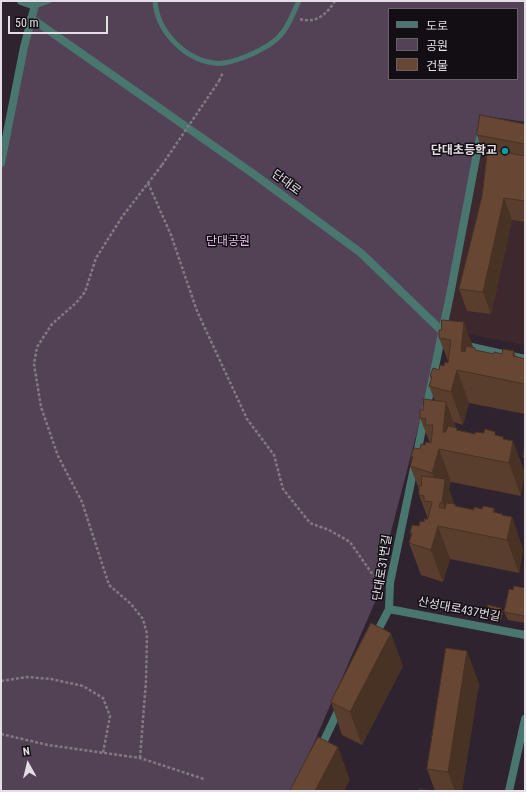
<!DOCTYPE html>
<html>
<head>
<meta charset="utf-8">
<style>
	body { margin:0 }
	#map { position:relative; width:526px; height:792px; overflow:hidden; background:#2e232f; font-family:"Roboto Condensed","Noto Sans KR",sans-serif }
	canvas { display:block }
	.frame { position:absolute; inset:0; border:2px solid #e4dde5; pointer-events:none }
	.legend { position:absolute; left:388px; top:8px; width:130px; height:72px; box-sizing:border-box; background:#130e14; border:1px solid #676168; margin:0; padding:5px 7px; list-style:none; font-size:12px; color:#e4dde5 }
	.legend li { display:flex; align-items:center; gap:8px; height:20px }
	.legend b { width:20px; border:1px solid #676168 }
	.north { position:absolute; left:8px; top:744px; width:40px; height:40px; -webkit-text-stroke:3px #130e14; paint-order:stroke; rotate:352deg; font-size:11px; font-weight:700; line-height:16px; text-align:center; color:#e4dde5 }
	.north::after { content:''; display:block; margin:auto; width:14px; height:18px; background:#e4dde5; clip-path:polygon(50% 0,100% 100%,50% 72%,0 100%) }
	.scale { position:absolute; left:8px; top:16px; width:100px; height:18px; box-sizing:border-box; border:2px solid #e4dde5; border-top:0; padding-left:5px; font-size:12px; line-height:14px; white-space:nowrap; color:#e4dde5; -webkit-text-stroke:3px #130e14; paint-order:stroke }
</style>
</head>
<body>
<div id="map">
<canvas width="526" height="792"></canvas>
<div class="frame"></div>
<ul class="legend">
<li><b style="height:5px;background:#49766f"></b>도로</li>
<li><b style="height:11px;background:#534255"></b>공원</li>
<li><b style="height:11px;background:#674734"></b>건물</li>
</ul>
<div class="north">N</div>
<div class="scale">50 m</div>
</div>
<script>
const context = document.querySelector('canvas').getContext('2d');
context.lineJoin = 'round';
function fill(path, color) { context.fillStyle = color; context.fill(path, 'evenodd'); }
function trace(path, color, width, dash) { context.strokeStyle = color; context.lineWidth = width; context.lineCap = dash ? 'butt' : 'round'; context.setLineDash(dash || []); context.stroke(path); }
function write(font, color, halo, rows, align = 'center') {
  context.font = font + ' "Roboto Condensed","Noto Sans KR",sans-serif'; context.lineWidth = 3; context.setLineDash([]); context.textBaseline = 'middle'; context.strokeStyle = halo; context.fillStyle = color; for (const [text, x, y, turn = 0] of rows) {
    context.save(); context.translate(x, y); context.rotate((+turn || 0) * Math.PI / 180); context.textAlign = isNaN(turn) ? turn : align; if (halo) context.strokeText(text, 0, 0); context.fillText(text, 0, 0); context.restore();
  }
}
fill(new Path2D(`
	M486 131 525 138V345L445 330Z`), '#3c282d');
fill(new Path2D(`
	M36 1H525V122L480 115 450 295 443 332 379 578 375 602 293 791H1V161ZM389 9H517V79H389Z`), '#534255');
trace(new Path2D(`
	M300 19C316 24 327 14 335 1
	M219 81 223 72
	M148 183 171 235 197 311 247 419 274 455 283 489 310 523 329 530 350 542 373 575 381 579
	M1 681 27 677 51 679 83 686 103 698 110 716 103 753
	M1 734 48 745 140 758 204 779
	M140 758 146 681 147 634 143 619 131 604 109 585 82 502 58 456 41 407 34 364 37 347 52 324 76 303 85 292 96 258 122 217 162 165`), '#827983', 2.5, [3, 2]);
trace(new Path2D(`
	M155 1C157 31 184 59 214 63 229 66 261 51 273 42 287 32 292 15 299 1
	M35 6 49 1`), '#49766f', 5);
trace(new Path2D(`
	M21 1 35 6
	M31 18 255 175 361 253 445 334
	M1 163 24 47 36 1
	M463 345 525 359
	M389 609 525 635
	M375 636 389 609 390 583 450 295 481 132
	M320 749 340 707
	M509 791 525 719`), '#49766f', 8);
trace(new Path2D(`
	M162 165 219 81`), '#827983', 2.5, [3, 2]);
fill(new Path2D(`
	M525 124V222L512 220 491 314 467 311 459 289 482 196 487 157H485L477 135Z
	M439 330 474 348 476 350 494 354H502L514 351 516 356 525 359V414L469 403 463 425 454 422 456 428H457L458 430 475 434 497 436 503 437 521 496 451 482 449 489 454 504 456 506 474 510 494 508 495 512 503 516 512 517 523 550 519 573 450 559 443 582 421 575 409 543 411 536 410 533 428 519 419 495V489L410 466 412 459 411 456 425 445 430 443 420 418 423 410 435 401 429 386 431 380 430 376 448 363V361L439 338Z
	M525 588V623L508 620 504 612 513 590Z
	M503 612 501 620 488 618 487 613Z
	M403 666 362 745 342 735 331 702Z
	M479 683 462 791H435L427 769Z`), '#593d2d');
fill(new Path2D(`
	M504 198 512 220 491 314 483 292Z
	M464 322 476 355 461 351Z
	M457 370 469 403 463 425 451 392Z
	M446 402 456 429 457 428 466 455 443 432Z
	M503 437 510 456 513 441 525 473 521 496 509 463 503 439Z
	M439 449 451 482 449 489 455 506V504L465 532 452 529 432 473Z
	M502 514 509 531 512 517 523 550 519 573 507 540 502 515Z
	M438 526 450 559 443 582 431 550Z
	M501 608 503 612 501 620 499 616Z
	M391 633 403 666 362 745 350 712Z
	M467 651 479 683 462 791H455L448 772Z
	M338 747 350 780 344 791H315Z`), '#483224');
const building = new Path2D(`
	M480 115 525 124V144L477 135Z
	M488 149 525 156V201L504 198 483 292 459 289 482 196Z
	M442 320 464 322 461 351 465 352 466 346 475 348V350L494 354V352L502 354 503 349 514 351 513 356 525 359V384L457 370 451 392 429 386 432 377 430 376 433 368 439 370 440 365 444 366 445 362 448 363 451 340 439 338V330H441Z
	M424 399 446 402 443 432H446L448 426 457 428 456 430 475 434V432L484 433 485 429 495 432V435L503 437V439L513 441 509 463 439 449 432 473 410 466 413 457 411 456 414 448 420 449 421 444 425 445 426 442 431 443 433 425H425L426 419 420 418V410H423Z
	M525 445V458L523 457Z
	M422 476 445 479 442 503H440L439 507 445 509 446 503 455 504V506L474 510V507L482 509 483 506 494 508 493 512 502 514V515L512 517 507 540 438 526 431 550 409 543 412 533H410L412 525 419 526 420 521 424 522V519H428L432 502 424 501V496L419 495V486H421Z
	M514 586 525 588V616L504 612 509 589 513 590Z
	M488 605 501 608 499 616 487 613Z
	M371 623 391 633 350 712 331 702Z
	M446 648 467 651 448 772 427 769Z
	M318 737 338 747 315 791H290Z
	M420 789 432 791H420Z`);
fill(building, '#674734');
trace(building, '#483224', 1);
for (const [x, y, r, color] of [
	[505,151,4,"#0f9aa8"]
]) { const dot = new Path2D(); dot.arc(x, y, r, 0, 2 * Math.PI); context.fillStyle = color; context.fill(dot); trace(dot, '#130e14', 1.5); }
write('bold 12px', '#e4dde5', '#130e14', [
	["단대초등학교",497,151]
], 'right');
write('12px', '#e4dde5', '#130e14', [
	["단대로",286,183,37],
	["단대로31번길",383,568,-81],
	["산성대로437번길",459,610,11]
]);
write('12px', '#e7bbec', '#130e14', [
	["단대공원",228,242]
]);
</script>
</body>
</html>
